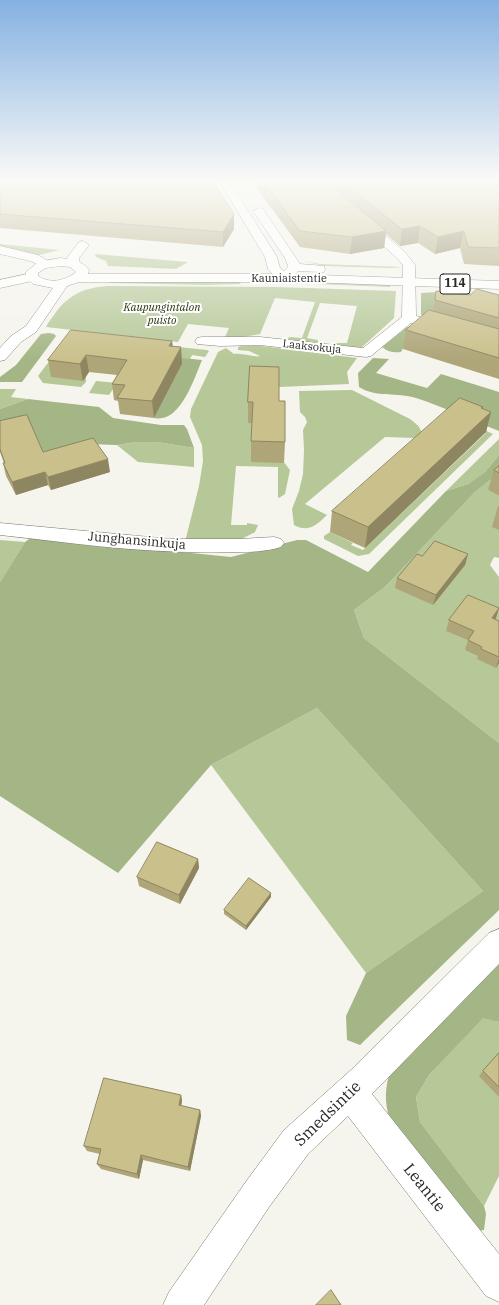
<!DOCTYPE html>
<html>
<head>
<meta charset="utf-8">
<style>
	body { margin:0 }
	canvas { display:block; background:#f5f4ed }
</style>
</head>
<body>
<canvas width="499" height="1305"></canvas>
<script>
const context = document.querySelector('canvas').getContext('2d');
context.lineJoin = 'round';
function fill(path, color) { context.fillStyle = color; context.fill(path, 'evenodd'); }
function trace(path, color, width, dash) { context.strokeStyle = color; context.lineWidth = width; context.lineCap = dash ? 'butt' : 'round'; context.setLineDash(dash || []); context.stroke(path); }
function write(font, color, halo, rows, align = 'center') {
  context.font = font + ' "IBM Plex Serif",serif'; context.lineWidth = 4; context.setLineDash([]); context.textBaseline = 'middle'; context.strokeStyle = halo; context.fillStyle = color; for (const [text, x, y, turn = 0] of rows) {
    context.save(); context.translate(x, y); context.rotate((+turn || 0) * Math.PI / 180); context.textAlign = isNaN(turn) ? turn : align; if (halo) context.strokeText(text, 0, 0); context.fillText(text, 0, 0); context.restore();
  }
}
fill(new Path2D(`
	M0 244 59 250 35 256 0 247Z
	M95 254 188 262 176 269 108 266 106 261 96 257Z
	M304 261 320 264 402 267 392 268 323 266Z
	M105 281 241 282 240 284 206 285 111 283Z
	M279 281 390 285V287L316 284H256L252 283Z
	M107 286 276 287 396 291 394 318 361 348 335 346 333 343H347L357 306 320 303 307 338 318 340V342L314 344 286 339 290 337 302 338 315 302 275 298 260 334 238 338 225 337 229 328 188 324 178 342 46 327C48 322 53 317 56 312 70 294 84 288 107 286Z
	M150 344 207 350 209 351 205 357 192 355 190 359 142 353Z
	M241 346H261L357 358 347 372 349 384 279 387 253 423 290 470 285 494 279 498 278 497V467L236 466 231 525H247V523L258 525 255 532 234 543 185 542 199 486 203 461 202 445 190 417 191 409 218 352 226 348 234 354C242 353 257 358 260 356L249 351 238 350V347Z
	M52 361 86 375V382L81 387 43 383 38 376 47 364Z
	M96 381 117 383 109 395 89 393Z
	M0 389H16L11 397 28 399 0 409Z
	M352 390 410 419C416 424 422 427 421 435L414 438 385 437 305 504 327 515C317 525 308 533 294 525L292 509 299 491 303 474 304 450 303 430 307 422 305 417 300 412 299 391Z
	M478 427 493 434 369 554 358 556 324 539V536L330 532 353 543 351 545 363 550 486 433Z
	M499 439V455L485 472 468 484 446 491Z
	M136 442H157L194 448V467L138 462 117 445Z
	M499 473 488 490 499 496V558L494 557 490 565 499 577V743L364 638 354 610 385 587 475 492Z
	M0 540 25 542 0 582Z
	M317 708 483 891 366 973 211 765Z
	M483 1017 499 1022V1176L484 1206 420 1122 416 1097 429 1075Z`), '#b6c898');
fill(new Path2D(`
	M438 292 499 295V306L424 317 421 315V293Z
	M415 326 401 352C394 353 388 352 382 347L407 327Z
	M49 333 54 334 56 336 22 382H0V377L16 365 41 334Z
	M173 357 202 360C194 379 180 424 154 418L182 364Z
	M373 358 389 359 376 373 427 388 441 374 499 392V431C471 420 444 407 416 398 397 392 376 398 359 387L358 373Z
	M28 399 99 407 113 418 161 425H184L187 429 194 448 157 442H136L117 445 88 444 37 459 0 428V409Z
	M499 455V473L475 492 385 587 354 610 364 638 499 743V910L360 1045 347 1040 346 1016 366 973 483 891 317 708 211 765 118 873 0 796V582L25 542 32 537 231 557 297 540H306L368 572 446 491 468 484 485 472Z
	M499 959V1022L483 1018 429 1075 416 1097 420 1122 484 1206 486 1214 484 1230 476 1231 392 1126C385 1107 384 1094 389 1075Z`), '#a4b685');
const street = new Path2D(`
	M363 219 367 220 405 252 415 265 416 316 499 340V349L411 323 371 356 366 357 260 345 220 346 197 344 195 341 197 338 202 337H260L363 348 402 317 403 265 397 258 359 224 357 222Z
	M83 241 89 245 79 258 80 264 78 267H70L67 258 79 242Z
	M0 246 38 255 53 264 47 268 30 261 0 254Z
	M32 273 38 277 37 280 0 288V280Z
	M0 523 171 539H240L274 537 281 539 284 543 281 547C262 553 240 552 221 552 147 554 73 543 0 535Z
	M499 929V964L372 1094 499 1254V1302L486 1296 348 1116 308 1154 269 1207 204 1305H163L169 1292 245 1183 284 1130 351 1070 489 933Z`);
const secondary = new Path2D(`
	M61 258C72 260 83 261 89 270L88 274H281L290 265H300L301 268 289 281 284 282H79L67 286 36 332 21 342 5 360 0 361V348L11 336 26 326 53 288 33 284 26 277V272L38 262ZM61 266 70 267 76 272C65 281 50 284 38 276V273L46 268Z`);
const primary = new Path2D(`
	M218 179H228L277 257 280 268 287 274 499 281V289L279 281 268 269 265 257Z
	M259 208 263 209 300 264 324 266 325 269 324 272 290 271 285 258 253 211Z`);
trace(street, '#77766f', 1);
trace(secondary, '#77766f', 1);
trace(primary, '#77766f', 1);
fill(street, '#fff');
fill(secondary, '#fff');
fill(primary, '#fff');
fill(new Path2D(`
	M0 179 234 214V229L223 247 0 228Z
	M250 179H499V266L464 264 460 248 435 254 418 243 400 246 386 234 384 248 350 254 300 247Z
	M436 291 470 295H499V379L403 349 406 330 433 311Z
	M172 341 173 346 181 347 182 364 154 418 120 414 118 401 114 400 112 384 117 375 89 372 83 381 51 377 48 360Z
	M279 401 285 442 284 463 251 462V441L252 423H248V402Z
	M483 407V409L491 412 486 432 365 548 330 532 332 511Z
	M0 421 43 452 110 472 51 490 48 485 16 495 6 476 3 463H4L0 452Z
	M499 466V496L488 490 494 470Z
	M498 506H499V530L492 527Z
	M468 554 465 565 433 605 395 588 397 578 422 556Z
	M499 608 495 619 499 621V663L496 668 477 659 478 656 465 650 468 640 446 631 449 620Z
	M198 859 199 868 180 904 139 886 137 877Z
	M271 893V897L246 930 224 914V910Z
	M499 1053V1097L479 1076 483 1071Z
	M181 1095 182 1101 181 1106 200 1110 201 1116 190 1171 143 1160 139 1179 101 1169 97 1164 100 1154 87 1151 84 1146Z`), '#aea578');
fill(new Path2D(`
	M0 179H63L0 185Z
	M234 214V229L223 247V232Z
	M420 226 418 243 400 246 402 229Z
	M386 231 384 248 350 254 352 237Z
	M464 231 460 248 435 254 438 237Z
	M172 341 173 357 169 346Z
	M181 347 182 364 154 418 152 401Z
	M86 355 89 372 83 381 80 364Z
	M483 407 479 423 491 412 486 432 365 548 368 527Z
	M108 459 110 472 51 490 48 477Z
	M45 472 48 485 16 495 12 482Z
	M468 554 465 565 433 605 436 595Z
	M499 608 496 618 489 628 492 618Z
	M499 658V663L496 668Z
	M198 859 199 868 180 904 179 895Z
	M271 893V897L246 930V926Z
	M181 1095 182 1101 180 1111 179 1105Z
	M200 1110 201 1116 190 1171 188 1167Z
	M141 1155 143 1160 139 1179 137 1174Z`), '#8d8661');
const building = new Path2D(`
	M18 179H211L234 214 223 232 0 214V180Z
	M262 179H320L336 189 386 231 352 237 300 231Z
	M339 179H484L499 186V248L468 247 464 231 438 237 420 226 402 229Z
	M477 289 499 295V318L435 300 436 291 470 295Z
	M429 310 499 329V358L406 330Z
	M71 330 172 341 169 346 181 347 152 401 117 398 125 385 112 384 127 360 86 355 80 364 48 360Z
	M250 366 279 367V401H285V442L251 441 253 402H248Z
	M460 398 483 407 481 408 491 412 368 527 332 511Z
	M27 415 43 452 93 438 108 459 48 477 45 472 12 482 3 463H5L0 449V421Z
	M499 466V473L494 470Z
	M435 541 468 554 436 595 397 578 417 554 422 556Z
	M468 595 499 608 492 618 499 621V657L481 649 482 647 468 640 474 631 449 620Z
	M157 842 198 859 179 895 137 877Z
	M249 878 271 893 246 926 224 910Z
	M499 1053V1087L483 1071Z
	M104 1078 181 1095 179 1105 200 1110 188 1167 141 1155 137 1174 97 1164 101 1149 84 1146Z
	M331 1290 341 1305H316Z`);
fill(building, '#cac08b');
trace(building, '#8d8661', 1);
const sky = context.createLinearGradient(0, 0, 0, 361);
sky.addColorStop(0, '#85b1e2');
sky.addColorStop(0.5, '#fafaf7');
sky.addColorStop(1, '#fafaf700');
context.fillStyle = sky;
context.fillRect(0, 0, 499, 361);
write('11px', '#2a2927', '#fff', [
	["Kauniaistentie",289,279],
	["Laaksokuja",312,347,6]
]);
write('italic 11px', '#29340f', '#fff', [
	["Kaupungintalon",162,308],
	["puisto",162,321]
]);
for (const [x, y, w] of [
	[455,284,30]
]) { const box = new Path2D(); box.roundRect(x - w / 2, y - 10, w, 20, 3); context.fillStyle = '#fff'; context.fill(box); trace(box, '#2a2927', 1); }
write('bold 12px', '#2a2927', null, [
	["114",455,284]
]);
write('13px', '#2a2927', '#fff', [
	["Junghansinkuja",137,541,5]
]);
write('16px', '#2a2927', '#fff', [
	["Smedsintie",328,1114,-44],
	["Leantie",424,1188,51]
]);
</script>
</body>
</html>
